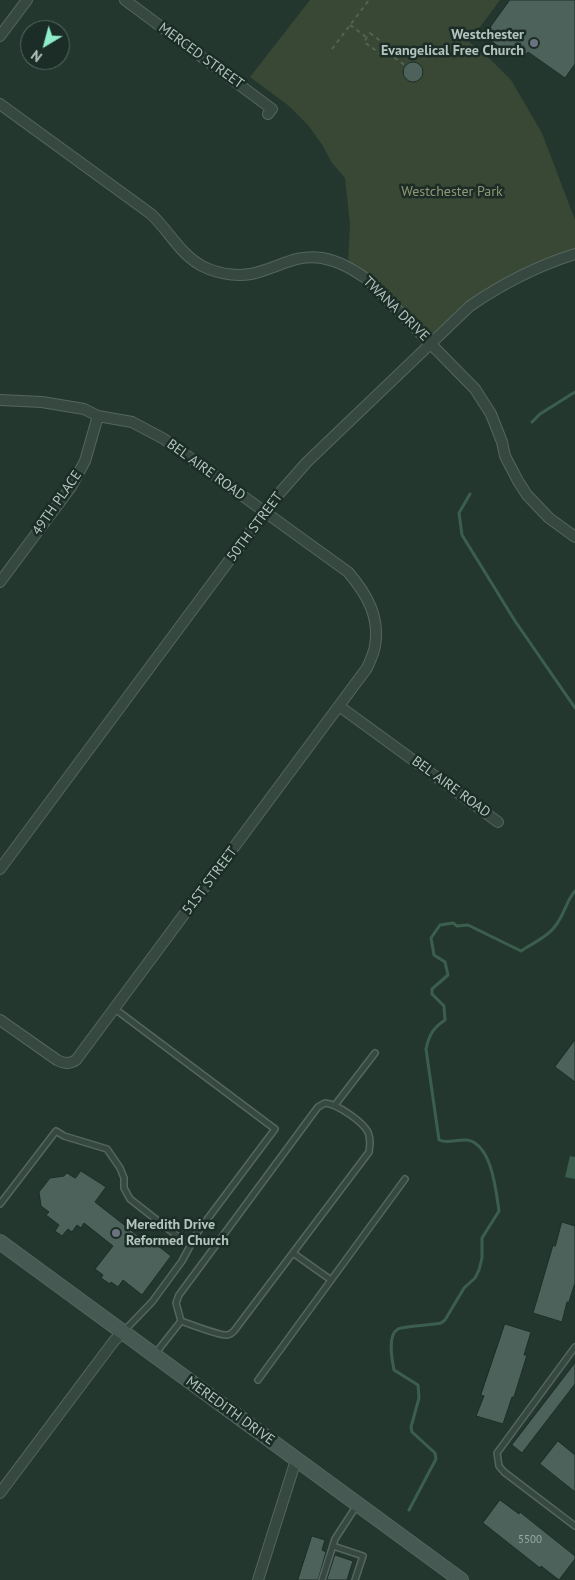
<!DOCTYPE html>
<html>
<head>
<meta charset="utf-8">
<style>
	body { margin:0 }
	#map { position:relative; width:575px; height:1580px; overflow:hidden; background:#24372f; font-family:"PT Sans",sans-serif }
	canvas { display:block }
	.north { position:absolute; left:20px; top:20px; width:50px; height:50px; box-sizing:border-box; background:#1c2c26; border:1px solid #586962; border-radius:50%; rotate:217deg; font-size:14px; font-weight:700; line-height:20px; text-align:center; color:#b2c4bd }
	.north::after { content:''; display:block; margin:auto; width:18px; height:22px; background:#8fecc9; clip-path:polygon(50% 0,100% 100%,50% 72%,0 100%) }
</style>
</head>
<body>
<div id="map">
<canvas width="575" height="1580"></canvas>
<div class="north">N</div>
</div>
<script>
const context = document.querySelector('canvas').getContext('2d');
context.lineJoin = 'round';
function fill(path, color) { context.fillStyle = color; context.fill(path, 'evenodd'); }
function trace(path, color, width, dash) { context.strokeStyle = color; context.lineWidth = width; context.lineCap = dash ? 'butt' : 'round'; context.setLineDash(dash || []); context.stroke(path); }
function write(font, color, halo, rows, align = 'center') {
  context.font = font + ' "PT Sans",sans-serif'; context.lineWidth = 5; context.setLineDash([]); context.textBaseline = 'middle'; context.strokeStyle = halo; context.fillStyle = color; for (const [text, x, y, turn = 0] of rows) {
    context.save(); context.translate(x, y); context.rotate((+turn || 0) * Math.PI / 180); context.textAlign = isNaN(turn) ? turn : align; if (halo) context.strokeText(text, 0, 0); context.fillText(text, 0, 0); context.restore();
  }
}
fill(new Path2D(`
	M310 0H500L469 42 490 59 511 80 542 133 575 220V254L489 292 431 342 348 266 350 224 345 178 332 163 323 146 308 125 289 106 250 77Z`), '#384834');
fill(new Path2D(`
	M570 1156 575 1157V1179L565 1177Z`), '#3b5e4f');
trace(new Path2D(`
	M532 422 540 414 575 392
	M470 494 459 513 462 535 515 621 575 708
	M409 1510 436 1459 435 1453 412 1432 411 1427 419 1398 418 1385 394 1370C392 1360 387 1335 398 1329 404 1326 433 1325 441 1323L445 1320 464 1288 475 1278 479 1270 482 1258V1238L499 1211C496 1191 492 1144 467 1140 457 1139 448 1144 439 1140L426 1049C429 1035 433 1028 445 1020L444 1006 432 994V989L448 975 445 962 434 955 431 938 440 925 453 923 457 926 468 925 521 951C533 943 551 935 558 922 565 912 567 900 575 891`), '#3b5e4f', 3);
const building = new Path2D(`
	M510 0H575V64L565 78 528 52 524 56 516 50 512 56 484 36Z
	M403 72a10 10 0 1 1 20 0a10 10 0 1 1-20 0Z
	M575 1040V1082L555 1067Z
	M81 1171 106 1187 95 1202 141 1238 144 1235 171 1256 142 1295 123 1280 118 1287 111 1282 110 1284 101 1278 103 1275 95 1269 113 1246 84 1223 81 1228 77 1225 72 1232 68 1229 62 1236 55 1231 59 1225 46 1215 49 1212 41 1206 39 1192 50 1178 64 1176 67 1173 75 1178Z
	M562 1222 575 1226V1283L569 1302H567L562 1322 533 1313 553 1245 555 1246Z
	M505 1324 531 1332 524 1355H527L514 1397H512L503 1424 476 1416 484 1396 481 1395Z
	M575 1363V1384L522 1453 512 1445Z
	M558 1441 575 1455V1492L540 1464Z
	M500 1500 519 1514 520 1512 575 1556V1559L559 1580 541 1566 540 1568 483 1523Z
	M312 1536 325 1540 322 1550 326 1552 318 1580H298Z
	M335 1555 353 1561 347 1580H327Z`);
fill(building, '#4c625a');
trace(building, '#1e2e28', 1);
const lane = new Path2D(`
	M115 1009 275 1129 197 1233 182 1261 152 1302 123 1332
	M325 1103C337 1104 362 1121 368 1132 371 1139 370 1145 369 1152L234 1331C232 1333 230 1335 227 1335 222 1336 189 1324 181 1321L176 1303 179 1295 312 1115 318 1107Z
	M335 1105 375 1053
	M0 1204 56 1131 64 1136 107 1149 120 1168 124 1178V1188L130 1199 190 1246
	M293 1253 331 1280
	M575 1347 497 1453 499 1466 504 1472 575 1526
	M155 1354 181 1321
	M258 1380 405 1179
	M333 1546 363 1556 355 1580
	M322 1580 335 1539 357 1505`);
const street = new Path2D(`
	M125 0 272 109 268 114
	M0 36 27 0
	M0 104 151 214C169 231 180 254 202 266 220 275 243 278 262 271 282 265 299 254 322 258 339 261 352 269 367 279L475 389 491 414 502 442 505 456 518 481 527 495 549 518 575 537
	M0 400 42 402 84 409 98 416 132 422 164 439 348 572C367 594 380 617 375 646 374 653 370 661 367 668L76 1060C69 1064 65 1064 57 1060L0 1020
	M0 582 71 487 85 461 98 416
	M339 706 498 822
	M0 869 277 496 307 462 470 306C502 284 537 266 575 254
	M0 1493 114 1341 123 1332
	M258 1580 296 1460`);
const secondary = new Path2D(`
	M0 1242 461 1580`);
trace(lane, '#55655f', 8);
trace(street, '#55655f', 12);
trace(secondary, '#55655f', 16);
trace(new Path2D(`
	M350 25 366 37
	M370 33 391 49 385 57 364 42Z
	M332 49 369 0
	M388 53 406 66`), '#516354', 2, [4, 4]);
trace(lane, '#374841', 5);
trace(street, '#374841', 10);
trace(secondary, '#465a53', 14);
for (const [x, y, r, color] of [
	[534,43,5,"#6b7280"],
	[116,1233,5,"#6b7280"]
]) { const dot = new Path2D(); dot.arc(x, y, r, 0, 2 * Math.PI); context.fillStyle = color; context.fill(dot); trace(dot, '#1c2c26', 2); }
write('11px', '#98aca4', null, [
	["5500",530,1540]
]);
write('bold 14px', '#b2c4bd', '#1c2c26', [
	["Westchester",524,35],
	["Evangelical Free Church",524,51],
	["Meredith Drive",126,1225,"left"],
	["Reformed Church",126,1241,"left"]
], 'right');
write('14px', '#b2c4bd', '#1c2c26', [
	["MERCED STREET",201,56,36],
	["TWANA DRIVE",396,309,44],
	["BEL AIRE ROAD",206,470,36],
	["49TH PLACE",57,503,-55],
	["50TH STREET",255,527,-53],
	["BEL AIRE ROAD",451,787,36],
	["51ST STREET",210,881,-53],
	["MEREDITH DRIVE",230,1411,36]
]);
write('14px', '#8f9773', '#1c2c26', [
	["Westchester Park",452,192]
]);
</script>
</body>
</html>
